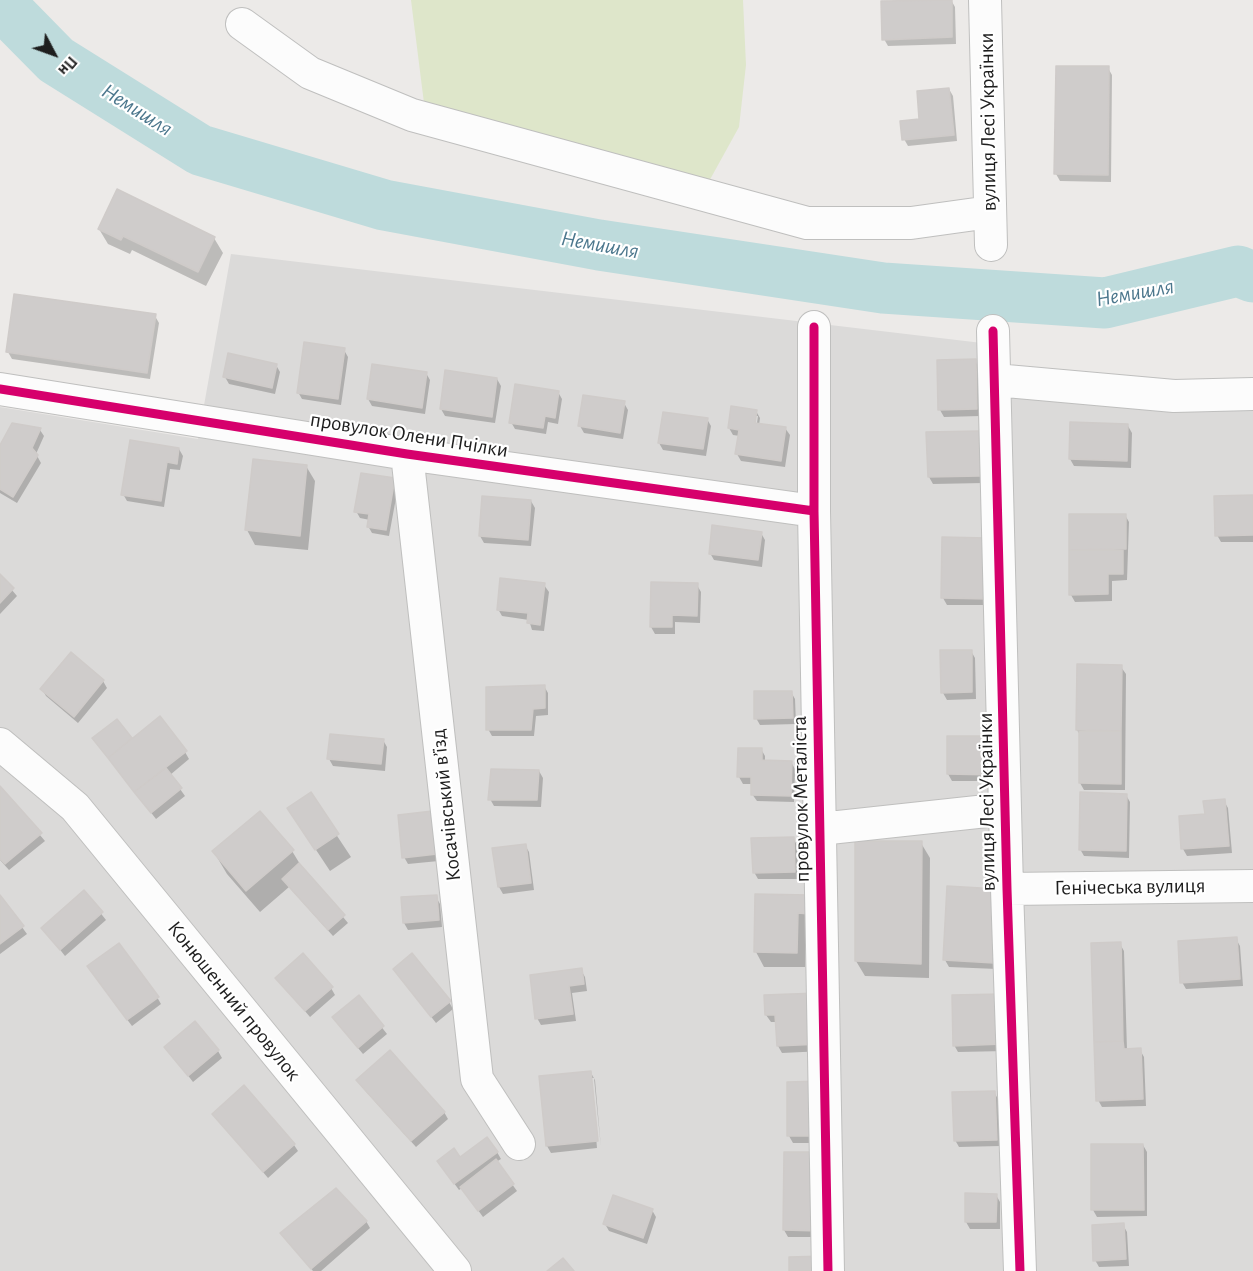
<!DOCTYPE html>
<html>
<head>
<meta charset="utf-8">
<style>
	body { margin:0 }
	#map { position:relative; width:1253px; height:1271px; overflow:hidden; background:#eceae8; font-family:"Alegreya Sans",sans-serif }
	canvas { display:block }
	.north { position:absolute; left:24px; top:24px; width:60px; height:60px; -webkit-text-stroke:4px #fff; paint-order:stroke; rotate:131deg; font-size:16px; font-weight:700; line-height:24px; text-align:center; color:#1e1e1e }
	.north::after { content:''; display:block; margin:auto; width:21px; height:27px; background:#1e1e1e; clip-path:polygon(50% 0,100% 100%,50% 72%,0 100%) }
</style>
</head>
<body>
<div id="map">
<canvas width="1253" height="1271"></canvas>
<div class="north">Пн</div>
</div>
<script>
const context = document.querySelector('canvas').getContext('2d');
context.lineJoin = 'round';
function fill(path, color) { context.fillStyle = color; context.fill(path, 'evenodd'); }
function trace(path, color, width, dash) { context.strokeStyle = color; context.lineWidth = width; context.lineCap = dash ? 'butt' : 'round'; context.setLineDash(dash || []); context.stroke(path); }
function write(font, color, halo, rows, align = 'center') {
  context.font = font + ' "Alegreya Sans",sans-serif'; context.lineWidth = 4.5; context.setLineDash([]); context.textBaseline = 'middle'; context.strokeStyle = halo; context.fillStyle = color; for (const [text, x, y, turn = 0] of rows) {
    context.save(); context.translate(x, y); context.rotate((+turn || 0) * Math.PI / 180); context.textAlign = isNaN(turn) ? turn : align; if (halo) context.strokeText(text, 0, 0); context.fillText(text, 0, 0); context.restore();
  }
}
fill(new Path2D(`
	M231 254 982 343 984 383 1253 405V1271H0V407L198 439Z`), '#dbdad9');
fill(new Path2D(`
	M411 0H743L746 65 739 127 702 194 426 119Z`), '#dee6ca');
fill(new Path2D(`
	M951 0 955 7 956 44 888 46 884 39 882 3Z
	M1108 68 1112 75 1111 182 1060 181 1056 174Z
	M949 89 953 96 957 141 908 146 904 139Z
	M99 229 214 238 223 253 206 286 132 250 130 254 108 244Z
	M155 316 159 323 150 379 12 359 8 352Z
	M344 350 348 357 341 405 302 399 298 392Z
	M975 361 979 368 980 416 944 417 940 410Z
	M276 365 280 372 275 394 229 384 225 377Z
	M426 373 430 380 425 414 372 406 368 399Z
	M497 379 501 386 495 423 445 416 441 409Z
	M558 392 562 399 558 424 548 422 546 434 515 429 511 422Z
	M624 403 628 410 623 439 584 433 580 426Z
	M756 411 760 418 759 425 785 428 790 435 785 467 741 461 737 454 740 436 733 435 729 428ZM755 416H758L756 430H753Z
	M707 419 711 426 706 456 663 450 659 443Z
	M1128 426 1132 433 1131 468 1074 466 1070 459Z
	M40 430 44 436 36 454 41 463 17 503 0 493V448Z
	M979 432 983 439 984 483 933 484 929 477Z
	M179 449 183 456 180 470 170 469 164 507 127 501 123 494Z
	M306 466 315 481 308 550 255 545 247 530Z
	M394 479 398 487 389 536 372 533 368 526 370 520 360 518 356 511Z
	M1253 496V542H1221L1217 535Z
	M531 501 535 508 531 546 484 543 480 536Z
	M1070 515H1125L1129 522 1127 580 1112 581V601L1075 602 1071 595Z
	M761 533 765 540 762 567 714 560 710 553Z
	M944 539 990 605H947L943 598Z
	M0 576 17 596 0 614Z
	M544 585 549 592 544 631 532 630 529 620 502 616 498 609Z
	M697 585 701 592 700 623 675 622V634H655L651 627Z
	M971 651 975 658 976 699 947 700 943 693Z
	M1121 667 1126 674 1125 790H1084L1080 783V735L1077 730Z
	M103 681 107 688 78 723 46 696 42 689Z
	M544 686 548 693V715L536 716 534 736H492L488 729Z
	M791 692 795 699 796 724 760 725 756 718Z
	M116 721 132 740 185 752 189 759 170 775 185 796 156 819 94 739Z
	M994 738 998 781H952L948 774Z
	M383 740 387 747 385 771 333 766 329 759Z
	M761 749 765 756V762H791L795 769 794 802 757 801 752 794 753 784H743L739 777Z
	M539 771 543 778 541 807 494 806 490 799Z
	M0 788 45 841 9 870 0 860Z
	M310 795 351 857 330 871 289 809Z
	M1126 795 1130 802 1129 858 1084 856 1080 849Z
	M1224 801 1228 808 1232 853 1187 856 1183 849 1180 817 1206 815Z
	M399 816 449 860 408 864 404 857Z
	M793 838 797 845 798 879H758L754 872Z
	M921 843 930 858 929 978 865 976 856 961Z
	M525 845 529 852 534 890 503 894 499 887Z
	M292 851 303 869 348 923 333 936 289 887 260 912 227 874 214 852Z
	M997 890V969L949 967 945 960Z
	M84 892 106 920 65 956 43 928Z
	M756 895 817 911V928H805V967H764L756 952Z
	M0 897 27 934 0 954Z
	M436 897 440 904 442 927 408 930 404 923Z
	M1236 939 1240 946 1243 986 1186 989 1182 982Z
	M1120 944 1124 951 1127 1050H1140L1144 1057 1146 1106 1102 1107 1098 1100Z
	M395 970 449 1002 453 1009 436 1023Z
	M581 970 585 977 587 991 572 993 576 1021 541 1025 537 1018Z
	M93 974 157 997 161 1004 132 1026Z
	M277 978 331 988 335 995 310 1017Z
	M1001 995 1006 1051 958 1052 954 1045Z
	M766 996 824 1051 782 1053 778 1046 777 1022H771L766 1015Z
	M358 997 387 1034 363 1054 338 1024Z
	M166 1047 218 1051 222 1058 193 1082Z
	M591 1073 595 1080 601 1148 594 1078H591L597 1148 551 1153 547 1146Z
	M358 1080 444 1112 448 1119 416 1147 362 1087Z
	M789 1083 825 1143H793L789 1136Z
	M994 1092 998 1099 1000 1146 959 1147 955 1140Z
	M214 1114 294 1145 298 1151 268 1178Z
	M1143 1145 1147 1152V1216L1097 1217 1093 1210Z
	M497 1152 501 1159 496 1162 517 1191 483 1217 462 1188 459 1190 443 1168 460 1159Z
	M785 1153 822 1237H788L784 1230Z
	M996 1195 1000 1202V1229H970L966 1222Z
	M652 1210 656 1217 647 1244 609 1231 605 1224Z
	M366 1221 370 1228 321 1271H313L282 1234Z
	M1123 1225 1127 1232 1129 1266 1099 1267 1095 1260Z`), '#0003');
trace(new Path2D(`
	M0 3 56 60 200 150 384 205 599 245 883 288 1105 303 1238 271 1253 277`), '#bedbdc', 51);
const building = new Path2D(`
	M952 0V37L882 40 881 1Z
	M1056 66H1109L1108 175 1054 174Z
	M949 88 954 135 902 140 900 121 919 119 917 91Z
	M117 189 215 237 198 272 123 236 121 240 98 229Z
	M14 294 156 314 147 373 6 352Z
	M304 342 345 348 338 399 297 393Z
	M228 353 277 364 272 388 223 377Z
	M976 359 977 409 938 410 937 360Z
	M372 364 427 372 422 408 367 399Z
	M445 370 497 378 492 417 440 409Z
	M515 384 559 391 555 418 545 416 543 428 509 423Z
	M583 395 625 401 620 433 578 426Z
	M731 406 757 410 755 423 786 427 781 461 735 454 739 430 728 428Z
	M663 412 708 418 703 449 658 443Z
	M1070 422 1128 424 1127 461 1069 459Z
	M12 423 41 428 32 448 38 455 13 497 0 489V445Z
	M979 431 980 476 928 477 926 432Z
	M130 440 179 448 177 464 167 462 161 501 121 495Z
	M253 459 307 465 300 536 245 530Z
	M361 473 395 478 386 530 367 527 369 514 354 512Z
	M1253 495V535L1215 536 1214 496Z
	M482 496 531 500 528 540 479 536Z
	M1069 514H1126V549L1069 550Z
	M712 525 762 532 758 560 709 554Z
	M942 537 988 538 987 599 941 598Z
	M1069 550H1123V574H1108V594L1069 595Z
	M0 574 14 588 0 603Z
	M500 578 545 583 540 625 527 623 528 613 497 610Z
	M651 582 698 583 697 616 672 615V627H650Z
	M940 650H972V692L941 693Z
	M71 652 104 680 74 717 40 689Z
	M1077 664 1122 665 1121 731 1076 730Z
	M545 685V708L533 709 531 730H486V687Z
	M754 691H792L793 718 754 719Z
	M160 716 187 751 134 792 108 758Z
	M117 719 132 738 108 758 92 738Z
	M1079 731H1121V784L1079 783Z
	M330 734 384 739 381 764 327 759Z
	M947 736H995V775L947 774Z
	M738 748H762V760L792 761 791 796 751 795V777H737Z
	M166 768 182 788 151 813 134 792Z
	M491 769 539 770 537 800H488Z
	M0 786 42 833 5 864 0 859Z
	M311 792 339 834 315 850 287 808Z
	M1080 792 1127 794 1126 851 1079 850Z
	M1225 799 1229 846 1181 849 1179 816 1205 814 1203 801Z
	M441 810 446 853 402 858 398 815Z
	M260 811 294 850 246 891 212 851Z
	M794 837 795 872 753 873 751 838Z
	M855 841H922L921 964 855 961Z
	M526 844 531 883 498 887 492 848Z
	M299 863 345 915 328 930 282 879Z
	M947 886 998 889 994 963 943 960Z
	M84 890 103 912 60 950 41 928Z
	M755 894 809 895V914L798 913 797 953 754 952Z
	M0 895 24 926 0 944Z
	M437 895 439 920 403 923 401 897Z
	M1237 937 1240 979 1180 983 1178 941Z
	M1121 942 1123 1041 1094 1042 1091 943Z
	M119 943 159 997 127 1020 87 966Z
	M303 953 333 987 305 1011 275 978Z
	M412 953 451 1001 431 1017 393 969Z
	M582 968 584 984 569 986 573 1014 535 1019 530 975Z
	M818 993 821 1044 777 1046 775 1015H765L764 995Z
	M1002 994 1003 1044 953 1046 952 995Z
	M359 995 384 1026 358 1048 332 1017Z
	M195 1021 219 1050 188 1076 164 1047Z
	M1123 1041 1124 1049 1141 1048 1143 1099 1096 1101 1094 1042Z
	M390 1050 445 1112 411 1141 356 1080Z
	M591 1071 598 1141 546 1146 539 1076Z
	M822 1081V1136H787V1082Z
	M244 1085 295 1144 263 1172 212 1114Z
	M995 1091 997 1140 954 1141 952 1092Z
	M487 1137 498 1152 454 1184 437 1161 454 1148 460 1157Z
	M1091 1144H1143L1144 1210H1091Z
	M784 1152H820L819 1231 783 1230Z
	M496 1159 514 1184 478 1211 460 1187Z
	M336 1188 367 1221 311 1269 280 1233Z
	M965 1193 997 1194 996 1222H965Z
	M613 1195 653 1209 643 1238 603 1224Z
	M1124 1223 1126 1259 1093 1261 1092 1225Z
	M825 1256V1271H789V1257Z
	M563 1258 574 1271H547Z`);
fill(building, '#cfcccb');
trace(building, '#cfcbc9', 1.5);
const street = new Path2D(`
	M985 0 991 245
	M242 24 310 73 412 115 807 223H911L990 212
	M814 327V511L828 1271
	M993 331 1007 889 1020 1271
	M995 380 1174 396 1253 394
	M0 389 407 454 814 511
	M407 454 477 1079 519 1144
	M0 744 75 807 455 1271
	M820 829 1005 809
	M1007 889 1253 886`);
trace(street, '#bfbfbe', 34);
trace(street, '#fcfcfc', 32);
trace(new Path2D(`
	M814 327V511L828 1271
	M993 331 1007 889 1020 1271
	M0 389 407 454 814 511`), '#d6006c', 9);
write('21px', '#1e1e1e', '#fff', [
	["вулиця Лесі Українки",988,122,-91],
	["провулок Олени Пчілки",409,435,9],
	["провулок Металіста",801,799,-91],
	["вулиця Лесі Українки",987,802,-91],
	["Косачівський в’їзд",446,805,-96],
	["Генічеська вулиця",1130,887,-1],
	["Конюшенний провулок",234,1001,51]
]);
write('italic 22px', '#4c778d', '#fff', [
	["Немишля",137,110,32],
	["Немишля",600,245,10],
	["Немишля",1135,293,-10]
]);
</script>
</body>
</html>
